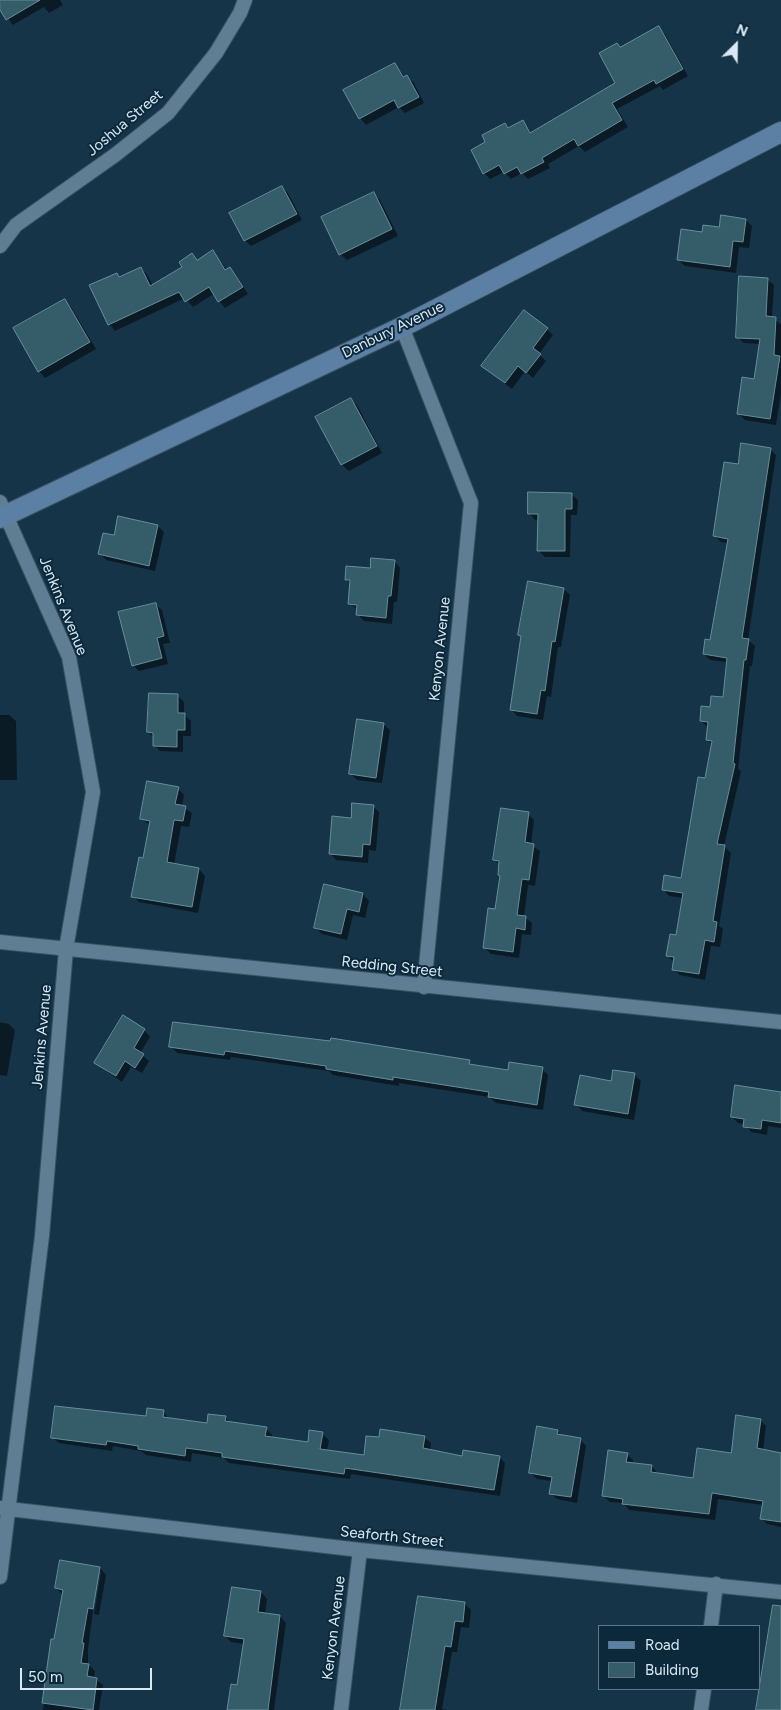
<!DOCTYPE html>
<html>
<head>
<meta charset="utf-8">
<style>
	body { margin:0 }
	#map { position:relative; width:781px; height:1710px; overflow:hidden; background:#163447; font-family:Figtree,sans-serif }
	canvas { display:block }
	.legend { position:absolute; left:598px; top:1625px; width:162px; height:65px; box-sizing:border-box; background:#0c293c; border:1px solid #5e7686; margin:0; padding:6px 9px; list-style:none; font-size:15px; color:#d8e9f5 }
	.legend li { display:flex; align-items:center; gap:10px; height:25px }
	.legend b { width:25px; border:1px solid #5e7686 }
	.north { position:absolute; left:711px; top:20px; width:50px; height:50px; -webkit-text-stroke:4px #0c293c; paint-order:stroke; rotate:23deg; font-size:14px; font-weight:700; line-height:20px; text-align:center; color:#d8e9f5 }
	.north::after { content:''; display:block; margin:auto; width:18px; height:22px; background:#d8e9f5; clip-path:polygon(50% 0,100% 100%,50% 72%,0 100%) }
	.scale { position:absolute; left:20px; top:1668px; width:132px; height:22px; box-sizing:border-box; border:2px solid #d8e9f5; border-top:0; padding-left:6px; font-size:15px; line-height:18px; white-space:nowrap; color:#d8e9f5; -webkit-text-stroke:4px #0c293c; paint-order:stroke }
</style>
</head>
<body>
<div id="map">
<canvas width="781" height="1710"></canvas>
<ul class="legend">
<li><b style="height:6px;background:#5c7fa4"></b>Road</li>
<li><b style="height:14px;background:#355c69"></b>Building</li>
</ul>
<div class="north">N</div>
<div class="scale">50 m</div>
</div>
<script>
const context = document.querySelector('canvas').getContext('2d');
context.lineJoin = 'round';
function fill(path, color) { context.fillStyle = color; context.fill(path, 'evenodd'); }
function trace(path, color, width, dash) { context.strokeStyle = color; context.lineWidth = width; context.lineCap = dash ? 'butt' : 'round'; context.setLineDash(dash || []); context.stroke(path); }
function write(font, color, halo, rows, align = 'center') {
  context.font = font + ' Figtree,sans-serif'; context.lineWidth = 4; context.setLineDash([]); context.textBaseline = 'middle'; context.strokeStyle = halo; context.fillStyle = color; for (const [text, x, y, turn = 0] of rows) {
    context.save(); context.translate(x, y); context.rotate((+turn || 0) * Math.PI / 180); context.textAlign = isNaN(turn) ? turn : align; if (halo) context.strokeText(text, 0, 0); context.fillText(text, 0, 0); context.restore();
  }
}
fill(new Path2D(`
	M0 0H60L63 5 49 13 44 7 13 25 0 8Z
	M659 28 665 34 688 76 663 90 660 86 617 109 628 127 585 152 579 146 548 164 550 168 528 179 522 173 511 179 504 172 490 179 484 173 487 143 505 124 510 129 523 122 532 134 617 83 621 48Z
	M395 64 405 78 407 77 414 83 424 103 405 113 399 107 366 125 360 118Z
	M282 187 288 193 302 220 251 246 245 240Z
	M374 193 380 200 398 236 347 260 340 254Z
	M746 220 752 226 749 248 739 247 736 273 685 266 678 260 703 234Z
	M213 252 227 270 230 269 236 275 248 294 225 308 214 294 193 307 185 298 115 331 109 324 116 274 120 278 141 268 147 274 153 286 184 267 192 255 198 261Z
	M767 279 774 285 772 318 781 324V394L776 425 745 420 738 413 755 380 760 344 744 343 737 337Z
	M65 300 71 307 96 349 45 378 39 371Z
	M547 329 553 335 539 354 546 361 533 378 525 371 512 389 489 372Z
	M351 399 357 405 382 453 349 471 342 465 317 417Z
	M770 449 776 455 748 640 755 646 752 666H750L738 769 741 771 724 846 731 853 719 926 723 929 720 947 711 946 705 980 680 975 673 969 674 962 667 955 677 937 683 898 669 896 663 889 682 879 712 745 707 739 708 727 701 721 724 699 727 662 710 660 704 654 711 641 728 543 721 542 715 536 739 466Z
	M571 494 578 500 577 515H571L570 557H545L538 550 539 520H535L529 513Z
	M158 526 164 532 155 571 106 560 100 554 115 537Z
	M394 561 400 568 397 602H394L392 624 364 621 358 615V610L349 603 351 584 346 579Z
	M564 589 570 595 561 647H558L551 697 547 696 543 720 517 716 511 709Z
	M155 604 162 610 170 643 163 644 168 664 139 671 133 665Z
	M178 696 184 702V714L191 721V736H183V752L160 751 154 745V738L148 732Z
	M0 715H9L16 721 17 780H0Z
	M383 724 390 730 382 783 357 780 350 773Z
	M178 788 184 795 182 806 192 813 189 827 181 826 174 865 199 869 205 876 198 913 139 902 133 896 144 859 151 826 142 819Z
	M373 806 379 812 376 851 369 850 368 863 336 860 330 853 352 819Z
	M528 814 534 820 531 845 540 851 535 886 528 885 524 917 532 923 531 935 522 934 519 958 491 954 485 948 496 910 501 877 500 865 494 860Z
	M363 894 369 901 365 918 353 915 347 940 322 934 315 927Z
	M0 1022 9 1024 15 1030 7 1076 0 1075Z
	M144 1030 150 1037 140 1053 149 1061 142 1073 131 1067 122 1082 95 1063Z
	M171 1046 469 1062 473 1066 509 1071 542 1069 548 1075 543 1110 496 1103 489 1097 399 1083V1086L333 1075 329 1071 231 1057 230 1060 177 1053Z
	M614 1071 635 1075 641 1081 634 1120 582 1111 576 1104 612 1082Z
	M781 1093V1128L768 1126 767 1135 751 1132 745 1124 738 1123 732 1117Z
	M163 1411 169 1419 208 1425 225 1417 232 1424 266 1428 272 1435V1438L309 1443 322 1434 329 1440 327 1451 365 1457 424 1437 431 1443 430 1451 463 1457H499L505 1463 500 1496 351 1474 350 1479 229 1463 224 1458 192 1453 191 1462 146 1455 141 1451 113 1446 112 1451 59 1443 52 1437 147 1417Z
	M760 1420 766 1426 763 1451 781 1454V1527L767 1524 761 1518 763 1505 718 1499 715 1520 629 1510 623 1503 610 1502 603 1496 627 1454 633 1460V1464L652 1466 658 1474 694 1479 732 1454Z
	M557 1431 563 1436 580 1439 586 1446 577 1503 557 1499 550 1493 552 1481 537 1479 530 1472Z
	M100 1568 106 1575 99 1615 94 1614 101 1572H98L88 1649V1664L95 1671 94 1678 103 1685 99 1710H43L52 1640H55L63 1595 56 1588Z
	M261 1592 267 1599 265 1614 280 1616 286 1623 274 1710H228L238 1687 244 1644 231 1642 225 1636Z
	M465 1604 471 1610 469 1628 461 1627 457 1652H452L442 1709 447 1710H401Z`), '#0007');
const building = new Path2D(`
	M0 0H40L6 20 0 10Z
	M659 26 683 69 656 84 654 80 612 103 622 120 578 146 574 139 542 158 544 162 521 174 517 167 504 174 499 165 483 174 471 150 485 142 482 135 505 123 508 128 523 120 530 133 615 83 599 53 617 43 620 47Z
	M395 63 403 77 407 75 419 97 398 108 394 100 359 119 343 90Z
	M282 186 297 214 244 241 229 213Z
	M374 192 392 229 339 255 321 217Z
	M721 215 746 219 743 242 733 241 730 267 677 260 681 229 702 232 703 225 719 227Z
	M213 250 225 270 230 267 243 287 218 302 209 287 185 302 179 292 108 325 89 285 117 273 119 277 141 267 150 286 182 267 179 262 192 253 197 260Z
	M739 276 768 278 766 316 776 317 774 355 780 356 770 419 737 414 742 377 754 379 760 339 736 338Z
	M65 299 90 342 38 372 13 328Z
	M524 310 548 328 533 348 541 354 526 373 518 366 505 383 481 366Z
	M351 398 377 446 341 465 315 417Z
	M741 443 771 448 742 638 749 639 746 660H744L733 763 735 764 717 844 725 845 713 921 717 922 714 942 705 940 699 974 672 970 674 957 666 956 670 934 676 935 683 893 662 890 664 875 681 878 698 777 705 778 712 741 706 740 708 722 700 721 701 706 710 707 711 696 723 697 727 658 703 654 705 639 710 640 728 539 713 536 724 462 738 464Z
	M528 492 572 493V509H565V551H537L538 514H528Z
	M118 516 158 525 149 566 98 554 103 533 114 535Z
	M371 558 395 560 391 596H388L386 618 356 615 357 605 348 604 350 580H345L346 566 370 568Z
	M528 581 564 588 555 642 552 641 545 691 541 690 537 714 510 710 521 636 518 635Z
	M156 603 164 636 157 638 162 658 132 666 118 612Z
	M149 693 178 694V713H185V730H177V747L153 746V733L147 732Z
	M357 719 384 723 376 778 349 774Z
	M147 781 179 787 175 804 186 806 183 821 174 820 167 862 199 868 192 907 131 897 139 857 143 858 150 821 140 819Z
	M352 803 374 805 370 845 363 844 362 857 329 854 332 816 351 818Z
	M501 808 529 812 525 842 534 844 529 880 522 879 517 915 526 916 525 930 516 928 513 952 483 948 488 908 495 909 500 876 498 875 499 861 493 860Z
	M324 884 363 893 359 912 347 909 341 934 314 928Z
	M123 1015 145 1029 134 1048 144 1054 135 1068 125 1061 116 1076 94 1063Z
	M173 1022 330 1041 331 1038 470 1060 469 1064 508 1070 509 1062 543 1067 537 1105 488 1097 489 1092 393 1077V1080L326 1069V1066L225 1051 224 1055 169 1047Z
	M613 1070 635 1073 628 1114 574 1105 580 1075 611 1081Z
	M735 1085 781 1092V1123L762 1120 761 1129 743 1127 744 1119 731 1117Z
	M55 1406 146 1416 147 1408 164 1410 163 1417 207 1423 208 1414 226 1416 225 1421 267 1427 265 1436 308 1442 309 1430 323 1432 320 1449 364 1455 366 1436 379 1437 380 1429 425 1436 423 1448 462 1456 463 1450 500 1456 494 1490 345 1468 344 1474 222 1457V1453L186 1448 185 1456 138 1449V1446L107 1441 106 1445 51 1438Z
	M736 1415 761 1419 757 1448 781 1453V1522L760 1519 763 1501 712 1493 709 1514 622 1504 623 1499 602 1496 608 1450 628 1453 626 1462 652 1465 651 1472 693 1478 697 1448 731 1453Z
	M537 1426 558 1430 557 1434 581 1438 571 1497 549 1494 552 1477 529 1473Z
	M60 1560 100 1567 93 1609 88 1608 82 1643H84L81 1663 89 1664 87 1676 97 1678 93 1710 42 1703 51 1639H54L63 1590 55 1588Z
	M232 1587 261 1591 258 1612 280 1615 268 1710H227L231 1684 237 1685 244 1639 224 1636Z
	M418 1596 465 1602 463 1622 455 1621 451 1647 445 1646 435 1710H400Z
	M773 1605 781 1606V1710H756Z`);
fill(building, '#355c69');
trace(building, '#658e9b', 1);
const street = new Path2D(`
	M0 246 16 225 115 155 168 113 216 53 240 13 245 0
	M402 327 471 503 424 987
	M0 502 69 657 93 792 66 949 42 1236 0 1577
	M0 942 781 1022
	M0 1508 360 1550 781 1592
	M711 1626 716 1584
	M341 1710 360 1550
	M701 1710 704 1689`);
const secondary = new Path2D(`
	M0 518 402 327 781 132`);
trace(street, '#385160', 16);
trace(secondary, '#385160', 22);
trace(street, '#5f7e94', 14);
trace(secondary, '#5c7fa4', 20);
write('15px', '#d8e9f5', '#0c293c', [
	["Joshua Street",125,123,-40],
	["Danbury Avenue",393,330,-26],
	["Jenkins Avenue",63,606,68],
	["Kenyon Avenue",440,649,-84],
	["Redding Street",392,967,6],
	["Jenkins Avenue",42,1037,-85],
	["Seaforth Street",392,1537,6],
	["Kenyon Avenue",334,1628,-83]
]);
</script>
</body>
</html>
